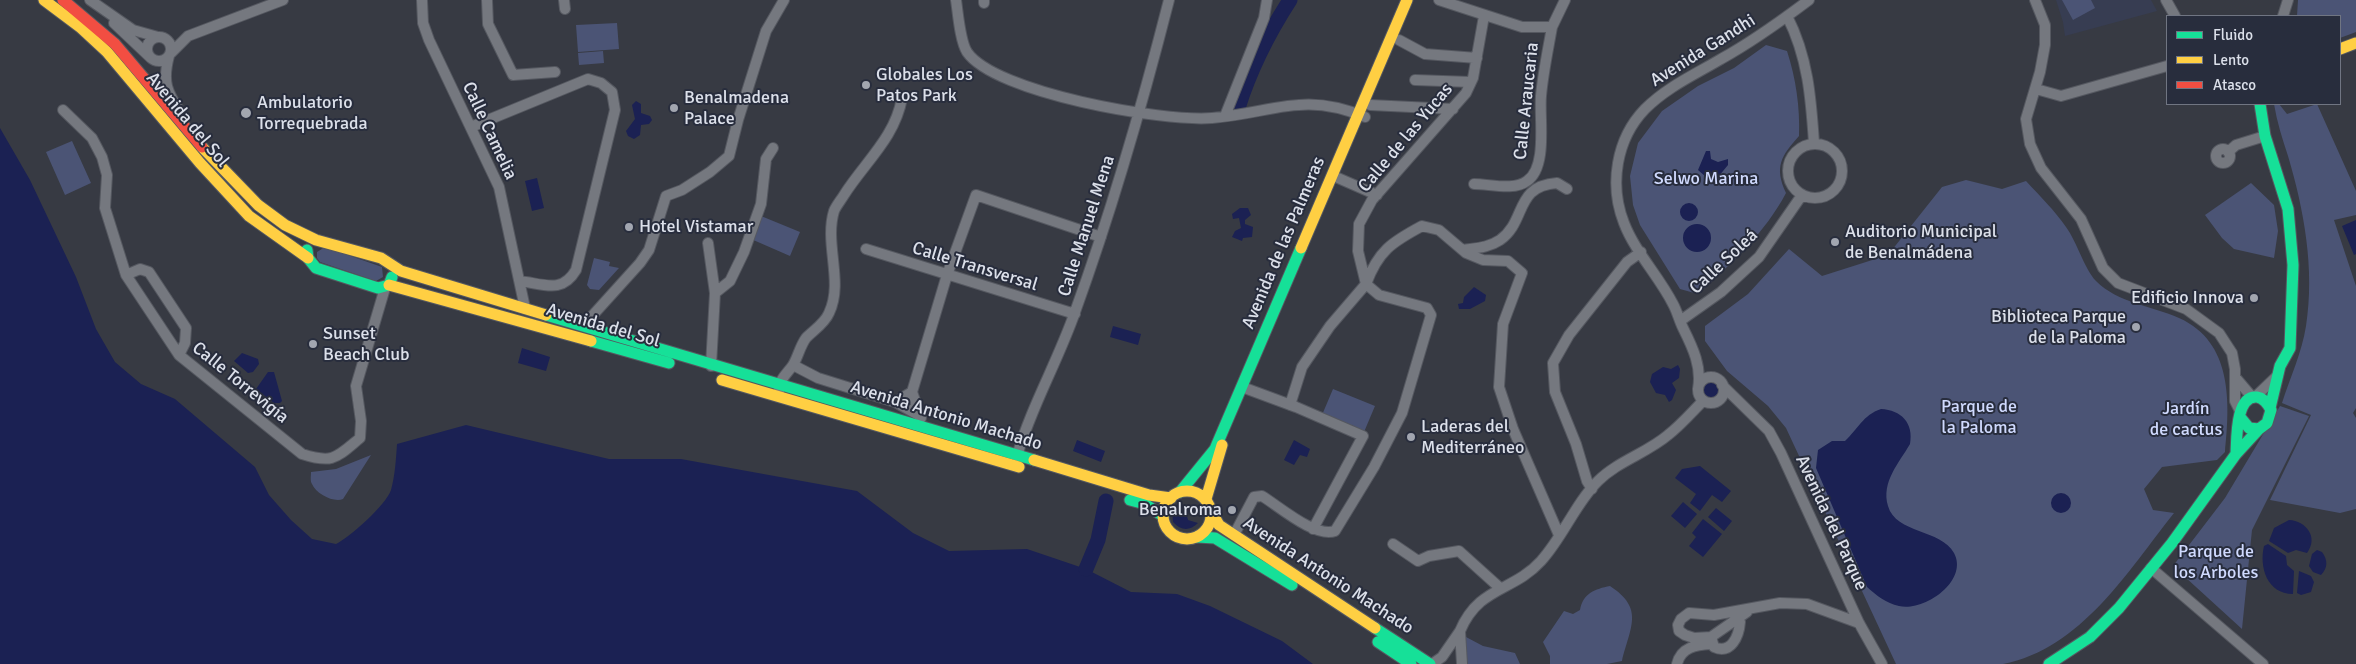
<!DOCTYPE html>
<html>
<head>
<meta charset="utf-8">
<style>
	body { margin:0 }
	#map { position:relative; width:2356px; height:664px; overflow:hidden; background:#373a43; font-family:Signika,sans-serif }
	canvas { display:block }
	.legend { position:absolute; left:2166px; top:15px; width:175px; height:90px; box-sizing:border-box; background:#282d3d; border:1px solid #707582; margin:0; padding:6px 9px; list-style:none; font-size:15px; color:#dce0ea }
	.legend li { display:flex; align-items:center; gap:10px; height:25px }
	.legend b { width:25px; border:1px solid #707582 }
</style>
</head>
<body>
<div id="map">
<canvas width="2356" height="664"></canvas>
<ul class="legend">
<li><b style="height:6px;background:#16e098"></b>Fluido</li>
<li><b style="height:6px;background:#ffcf43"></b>Lento</li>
<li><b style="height:6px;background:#f24e42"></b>Atasco</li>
</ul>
</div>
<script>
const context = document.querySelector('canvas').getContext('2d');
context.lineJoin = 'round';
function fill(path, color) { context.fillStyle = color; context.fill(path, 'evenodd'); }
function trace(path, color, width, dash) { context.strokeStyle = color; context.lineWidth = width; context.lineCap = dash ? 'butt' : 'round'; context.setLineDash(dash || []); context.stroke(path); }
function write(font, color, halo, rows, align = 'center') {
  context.font = font + ' Signika,sans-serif'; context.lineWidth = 4; context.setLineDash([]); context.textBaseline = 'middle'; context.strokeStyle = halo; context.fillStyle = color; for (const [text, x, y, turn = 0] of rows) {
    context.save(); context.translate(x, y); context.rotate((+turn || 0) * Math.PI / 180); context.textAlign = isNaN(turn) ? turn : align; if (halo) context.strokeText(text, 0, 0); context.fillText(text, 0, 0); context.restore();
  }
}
fill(new Path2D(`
	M2056 0H2151L2157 11 2065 36 2063 22Z`), '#373d52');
fill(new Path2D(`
	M2062 0H2091L2095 8 2073 20Z
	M2298 0H2356V32L2340 38V16H2297Z
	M617 23 619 49 578 52 576 25Z
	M1766 45 1787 51C1796 79 1800 107 1799 136 1781 156 1774 167 1786 193 1765 233 1731 264 1698 294L1680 289 1640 225 1633 205 1630 176 1638 143 1662 111 1698 86 1734 68Z
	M603 51 604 63 579 65 578 53Z
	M2274 104H2279L2287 114 2317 104 2356 191V215L2334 220 2356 286V408L2353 413 2356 418V509L2340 513 2270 500 2311 415 2282 403C2290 378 2302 352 2306 326 2315 269 2304 210 2288 156 2282 138 2277 122 2274 104Z
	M72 141 91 183 65 195 46 152Z
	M1966 180 2002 189 2026 181C2040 196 2055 211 2066 227 2077 242 2084 268 2096 281 2118 303 2152 306 2179 318 2233 342 2230 403 2225 452L2217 460 2162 467 2144 489 2153 510 2174 513C2128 571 2081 649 2003 664H1896L1786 428 1768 406 1727 371 1705 341V326L1748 294 1789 249 1822 276 1888 255 1942 187Z
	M2251 183 2274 205 2278 231 2274 258 2234 249 2222 238 2205 215Z
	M761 216 800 232 790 256 751 239Z
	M325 247 382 267 383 277 376 281 320 262 317 258V252Z
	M594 258 610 262 609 266 619 268 599 290 590 289 587 285Z
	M1333 389 1375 406 1364 432 1322 415Z
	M2280 406 2309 416 2252 530 2242 629 2173 566 2225 498Z
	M371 455 343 499C334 503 316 494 312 484 310 481 311 476 311 472L336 469Z
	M1610 586C1645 609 1630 627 1622 661L1607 664H1550V656L1543 642 1564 611 1573 614 1580 610C1583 593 1595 589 1610 586Z
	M1466 637 1483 646 1515 653 1520 664H1468L1464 652Z`), '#4b5475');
fill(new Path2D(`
	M636 101 641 104V113L650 116 652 120 649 124 641 125 640 135 634 139 628 136 626 131 635 119 632 105Z
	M0 128 30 180 76 277 96 329 115 362 141 384 175 399 255 467 269 495 291 520 312 539 336 544C350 537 386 505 391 490 395 476 396 459 397 444L466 425 609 459H681L857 491 913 533 949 551 1027 549 1086 569 1131 592 1177 594 1210 606 1282 641 1313 664H0Z
	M1706 151H1710L1711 159 1718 162 1728 159V165L1713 183 1698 170Z
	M537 178 544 208 532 211 525 181Z
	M1680 212a9 9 0 1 1 18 0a9 9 0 1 1-18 0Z
	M1240 208H1248L1251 215 1245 220V224L1253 227 1252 237 1243 238 1242 241 1232 237 1235 231 1241 228 1239 218 1233 219 1232 214Z
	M2356 220V254L2354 255 2342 226Z
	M1683 238a14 14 0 1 1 28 0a14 14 0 1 1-28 0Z
	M1474 287 1486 295 1485 301 1470 309H1459L1458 304 1463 303 1464 297Z
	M1113 326 1141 334 1138 345 1110 337Z
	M522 348 550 357 546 371 518 363Z
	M242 353 258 359 259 364 253 372 248 373 234 361Z
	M1678 365 1680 369 1679 378 1672 383 1676 390 1672 400 1669 402 1665 395 1656 393 1650 382 1652 374 1663 367 1671 369Z
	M268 372H274L282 401 280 403H274L256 389Z
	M1701 391a10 10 0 1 1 20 0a10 10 0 1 1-20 0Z
	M1881 409C1901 410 1914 423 1910 444 1899 463 1881 482 1888 506 1896 534 1941 529 1954 553 1969 581 1924 612 1899 606 1886 603 1877 596 1867 587L1816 468 1818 450 1832 441H1845C1858 429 1863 415 1881 409Z
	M1077 440 1105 451 1101 462 1073 451Z
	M1294 440 1310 449 1307 457 1300 455 1294 465 1284 460Z
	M1700 466 1731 491 1722 502 1712 495 1700 511 1690 503 1696 494 1675 478 1682 469Z
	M2051 503a10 10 0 1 1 20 0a10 10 0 1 1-20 0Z
	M1683 502 1697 514 1685 528 1671 516Z
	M1188 508H1190L1187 516 1188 520 1198 523C1190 531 1181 531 1173 522L1172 510 1176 515 1183 516Z
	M1716 508 1732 521 1724 531 1708 517Z
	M1703 519 1722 534 1703 557 1689 546 1696 537 1692 533Z
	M2289 520C2306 521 2319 537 2307 553L2296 550 2288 553 2269 541 2274 528Z
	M2268 544 2286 556 2287 565 2294 571 2293 594C2267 594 2259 567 2264 546Z
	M2317 550 2322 552C2328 560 2328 568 2321 575L2313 572 2309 566 2312 554Z
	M2299 571 2311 576 2314 582 2311 592 2301 595 2297 593Z`), '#1b2153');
trace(new Path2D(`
	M1238 108C1250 70 1268 34 1290 0
	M1086 569 1098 540 1106 501`), '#1b2153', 15);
const street = new Path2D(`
	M90 0 133 30 158 37
	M422 0 423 23 429 40 499 187 525 308
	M487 0 488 24 513 75 555 72
	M564 0 565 9
	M956 0C958 13 960 41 967 52 995 93 1163 122 1212 118 1273 113 1303 91 1365 117
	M1439 0 1522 27H1552L1565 0
	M2035 0 2045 25V45L2040 72 2026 119 2030 144 2041 168 2081 219 2103 268 2118 283 2186 309 2219 333 2232 353 2235 369V401L2239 409
	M2166 0 2175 16
	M984 3V0
	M1787 16C1808 57 1811 98 1814 143
	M2283 16 2288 0
	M114 23 151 58
	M147 49a12 12 0 1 1 24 0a12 12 0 1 1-24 0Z
	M1399 40 1425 54 1477 58
	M171 53 188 36 283 0
	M169 56C162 82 167 92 181 113
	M1415 80 1471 82
	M2036 89 2061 96 2167 66
	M1370 105 1453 109
	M63 110 92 138 102 157 107 175 105 208 126 275 179 355 302 454C333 464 336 458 360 438L361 421 356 386 385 288
	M1225 116 1264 18 1267 0
	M471 127 588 79 601 83 612 92 615 110 576 270C562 294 544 284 520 281
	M1788 171a27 27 0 1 1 54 0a27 27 0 1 1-54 0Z
	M2216 156a7 7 0 1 1 14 0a7 7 0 1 1-14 0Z
	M2228 152 2236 145 2265 136
	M1338 178 1377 195
	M1474 184C1490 184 1514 191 1527 181 1548 167 1539 118 1541 96 1543 73 1548 50 1552 27
	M708 243 715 293
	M866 249 1075 314
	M1463 250C1476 248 1488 248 1500 240 1527 221 1514 186 1557 183L1567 189
	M126 275 140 269 149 272 186 328 185 343 179 355
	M1680 321 1721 292 1759 257 1802 195
	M583 326 640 263 649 250 666 196 682 190 710 172 729 156 738 120 766 31 784 0
	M793 365 818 378 895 402 920 416
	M711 366 715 293 730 281 744 252 761 204 766 159 773 148
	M2235 377 2252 397
	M1698 390a13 13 0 1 1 26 0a13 13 0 1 1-26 0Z
	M1722 385 1769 431 1781 453 1859 623 1882 664
	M1242 387 1296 407 1363 436 1313 529
	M1698 389C1702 367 1693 348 1683 328 1679 320 1677 311 1673 304 1659 276 1635 252 1624 223 1609 185 1616 139 1645 109 1667 87 1694 75 1721 59 1752 42 1781 21 1809 0
	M779 391C779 379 787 374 793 365 798 357 800 346 806 338 814 330 825 323 829 313 844 282 824 244 834 211 836 206 841 200 844 195 864 163 895 138 902 98
	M912 392 947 275 976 195 1101 237
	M2255 397 2277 376
	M895 402 912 392 921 418
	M1290 405 1302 367 1330 326 1366 284 1358 251 1359 224 1372 200 1466 93 1473 78 1484 16
	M1017 456C1031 407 1058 361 1075 312 1112 210 1142 106 1169 0
	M1592 489 1587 481 1576 444 1555 392 1553 363 1569 335 1627 262 1641 252
	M1234 535 1254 497 1262 496C1280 507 1315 538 1335 531L1374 467 1402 413 1431 315 1427 308 1379 295 1366 284C1378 251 1392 242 1422 226L1439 230 1466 253 1483 260 1508 261 1522 273 1503 324 1499 387 1513 429 1559 535
	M1393 544 1418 561 1429 556 1459 551 1500 588
	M2151 568 2263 664
	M1736 620 1740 622C1739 636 1731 655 1714 647L1711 637 1747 612
	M1460 631C1479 586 1513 592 1541 561 1563 537 1575 504 1598 481 1618 461 1647 453 1668 435 1681 425 1692 412 1703 401
	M1711 637 1694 638 1685 635 1679 631 1678 625 1681 619 1689 613 1714 615 1780 603 1807 604 1859 623
	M1432 664 1442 657 1460 631 1462 664
	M1677 664C1681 647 1696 645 1711 644`);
const fast = new Path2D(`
	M2260 104 2265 136 2288 209 2293 265 2290 348 2280 366 2270 408
	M307 250 308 258 316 268 378 288 389 285 392 277
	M546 315 1034 460
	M591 341 669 363
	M2236 454C2237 440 2235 395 2257 397 2264 398 2268 404 2271 410L2267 423 2259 429 2249 428 2240 417
	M1180 492 1215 449 1301 248
	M1130 500 1145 504 1163 516
	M1197 537 1215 538 1292 585
	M1375 628 1430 664
	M1378 642 1411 664
	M2049 664 2090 637 2119 608 2172 543 2236 454 2259 429`);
const slow = new Path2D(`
	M44 0 80 27 107 52 200 163 249 216 308 258
	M2340 49 2356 43
	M202 147 258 205 285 225 316 240 381 258 401 271 546 315
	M1301 248 1407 0
	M389 285 591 341
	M722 380 1019 467
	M1034 460 1149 495 1171 498
	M1163 515a24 24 0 1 1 48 0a24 24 0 1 1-48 0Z
	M1206 499 1222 445
	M1211 511 1219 525 1375 628`);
const jam = new Path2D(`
	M63 0 115 44 202 147`);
trace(street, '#555860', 12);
trace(fast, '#555860', 13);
trace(slow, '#555860', 13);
trace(jam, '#555860', 13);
trace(street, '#75787f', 10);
trace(fast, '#16e098', 11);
trace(slow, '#ffcf43', 11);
trace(jam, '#f24e42', 11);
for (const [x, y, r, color] of [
	[866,85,5,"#a2a6b0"],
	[674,108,5,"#a2a6b0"],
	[246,113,6,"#a2a6b0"],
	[629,227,5,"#a2a6b0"],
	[1835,242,5,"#a2a6b0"],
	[2254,298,5,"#a2a6b0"],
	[2136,327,5,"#a2a6b0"],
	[313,344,5,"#a2a6b0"],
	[1411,437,5,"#a2a6b0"],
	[1232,510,5,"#a2a6b0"]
]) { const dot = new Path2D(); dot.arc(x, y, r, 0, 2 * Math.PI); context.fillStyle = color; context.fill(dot); trace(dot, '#282d3d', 2); }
write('18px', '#dce0ea', '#282d3d', [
	["Avenida Gandhi",1703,51,-32],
	["Calle Araucaria",1527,101,-84],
	["Avenida del Sol",187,120,50],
	["Calle Camelia",489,131,65],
	["Calle de las Yucas",1406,138,-50],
	["Calle Manuel Mena",1087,226,-72],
	["Avenida de las Palmeras",1284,243,-67],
	["Calle Soleá",1724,262,-43],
	["Calle Transversal",975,267,17],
	["Avenida del Sol",603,326,16],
	["Calle Torrevigía",240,383,39],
	["Avenida Antonio Machado",946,416,17],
	["Avenida del Parque",1831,523,65],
	["Avenida Antonio Machado",1328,576,33]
]);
write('18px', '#dce0ea', '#282d3d', [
	["Globales Los",876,75],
	["Patos Park",876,96],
	["Benalmadena",684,98],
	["Palace",684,119],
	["Ambulatorio",257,103],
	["Torrequebrada",257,124],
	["Hotel Vistamar",639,227],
	["Auditorio Municipal",1845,232],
	["de Benalmádena",1845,253],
	["Edificio Innova",2244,298,"right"],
	["Biblioteca Parque",2126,317,"right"],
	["de la Paloma",2126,338,"right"],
	["Sunset",323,334],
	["Beach Club",323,355],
	["Laderas del",1421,427],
	["Mediterráneo",1421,448],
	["Benalroma",1222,510,"right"]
], 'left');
write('18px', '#d0dafe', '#282d3d', [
	["Selwo Marina",1706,179],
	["Parque de",1979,407],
	["la Paloma",1979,428],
	["Jardín",2186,409],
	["de cactus",2186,430],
	["Parque de",2216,552],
	["los Arboles",2216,573]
]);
</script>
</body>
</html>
